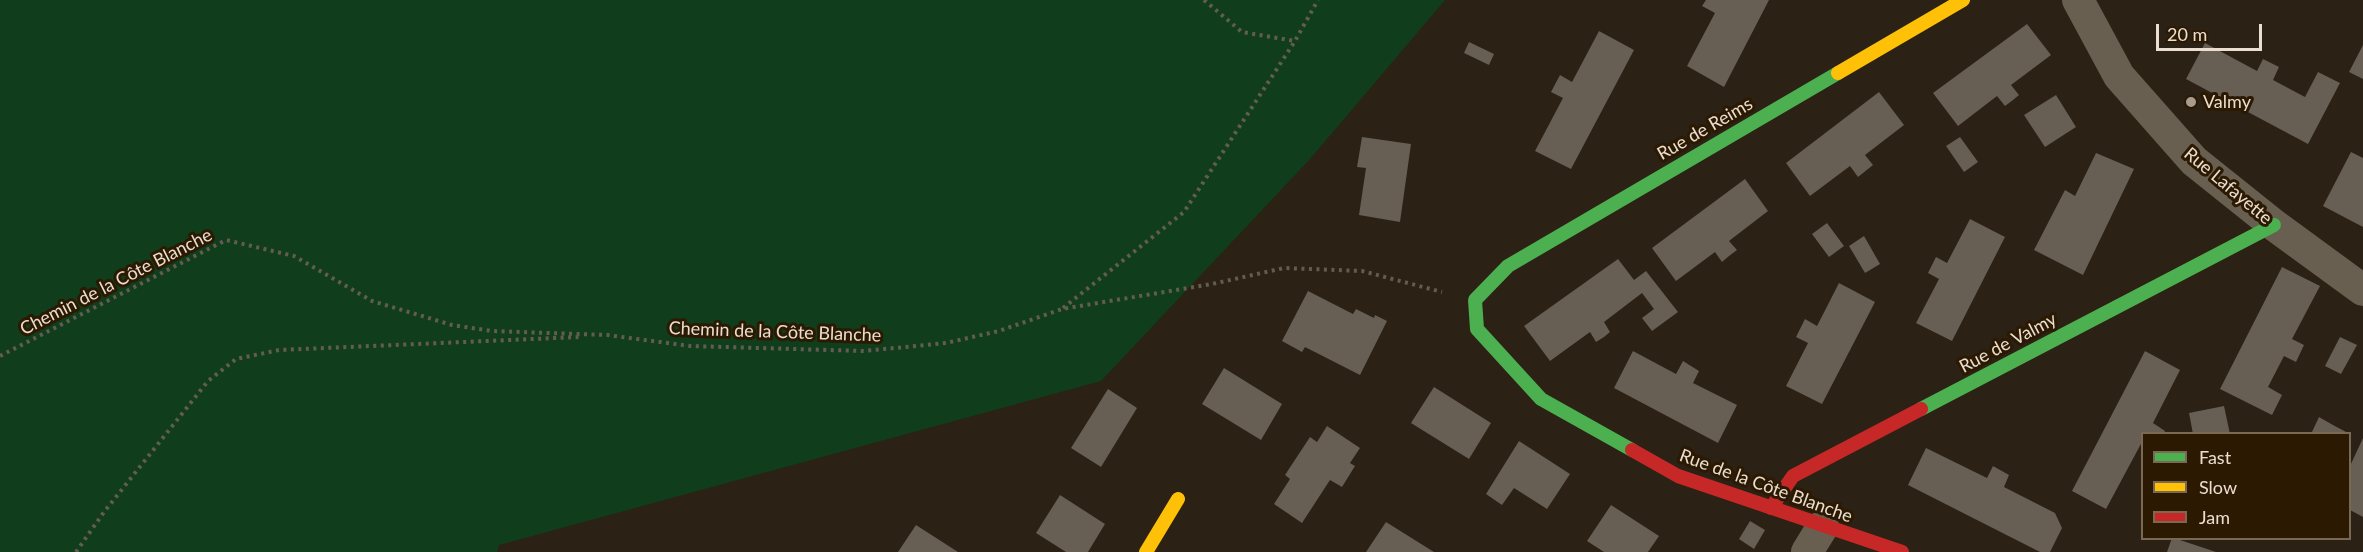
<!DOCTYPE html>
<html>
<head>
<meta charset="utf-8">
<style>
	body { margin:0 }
	#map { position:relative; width:2363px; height:552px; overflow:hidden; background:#2b2115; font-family:Lato,sans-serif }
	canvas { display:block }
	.legend { position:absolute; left:2141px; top:432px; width:210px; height:108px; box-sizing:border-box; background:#2b1902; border:2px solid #786854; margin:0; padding:8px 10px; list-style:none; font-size:18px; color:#ebded0 }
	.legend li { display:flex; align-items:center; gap:12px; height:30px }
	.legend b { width:30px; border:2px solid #786854 }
	.scale { position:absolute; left:2156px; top:24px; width:106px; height:27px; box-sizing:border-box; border:3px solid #ebded0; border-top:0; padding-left:8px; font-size:18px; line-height:21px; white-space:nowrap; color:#ebded0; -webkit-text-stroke:4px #2b1902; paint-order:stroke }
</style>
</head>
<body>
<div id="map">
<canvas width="2363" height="552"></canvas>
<ul class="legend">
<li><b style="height:8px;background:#4caf50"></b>Fast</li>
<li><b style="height:8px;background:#ffc107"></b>Slow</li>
<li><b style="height:8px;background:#c62828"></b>Jam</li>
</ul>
<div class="scale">20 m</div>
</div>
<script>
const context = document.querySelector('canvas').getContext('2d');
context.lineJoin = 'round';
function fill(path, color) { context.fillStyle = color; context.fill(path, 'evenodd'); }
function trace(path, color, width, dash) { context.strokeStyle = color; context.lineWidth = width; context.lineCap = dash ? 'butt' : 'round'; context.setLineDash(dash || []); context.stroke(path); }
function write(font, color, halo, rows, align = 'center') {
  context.font = font + ' Lato,sans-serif'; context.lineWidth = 6; context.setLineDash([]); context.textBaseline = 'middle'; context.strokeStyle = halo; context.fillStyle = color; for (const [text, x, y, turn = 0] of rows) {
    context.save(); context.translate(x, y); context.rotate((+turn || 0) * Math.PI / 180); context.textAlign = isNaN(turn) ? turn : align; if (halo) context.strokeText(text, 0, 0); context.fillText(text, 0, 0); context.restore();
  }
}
fill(new Path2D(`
	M0 0H1445L1310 159 1101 381 499 545 497 552H0Z`), '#103e1d');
fill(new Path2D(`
	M1706 0H1769L1724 87 1687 66 1715 13 1702 6Z
	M2027 24 2051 55 2011 85 2019 95 2013 100 2005 106 1997 96 1958 126 1933 93Z
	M1599 31 1634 50 1571 169 1535 151 1563 98 1551 92 1560 75 1572 82Z
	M1469 42 1494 54 1489 65 1464 53Z
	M2205 43 2257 71 2263 59 2279 67 2273 80 2305 97 2318 72 2340 83 2308 144 2186 79Z
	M2363 45V79L2349 72Z
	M1879 92 1904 125 1865 155 1873 165 1858 177 1850 166 1810 196 1786 163Z
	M2056 95 2076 127 2045 147 2024 115Z
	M1362 137 1411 144 1400 222 1359 215 1366 168 1357 167Z
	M1960 137 1978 162 1964 172 1946 146Z
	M2351 152 2363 158V227L2323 206Z
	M2096 153 2134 169 2083 275 2034 250 2065 190 2075 196Z
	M1745 179 1768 211 1729 241 1737 250 1729 256 1722 262 1715 252 1676 281 1652 248Z
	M1970 219 2005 237 1952 341 1916 323 1939 279 1928 273 1936 257 1947 263Z
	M1827 223 1844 246 1829 257 1812 234Z
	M1864 236 1880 264 1865 273 1849 246Z
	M1618 259 1634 280 1646 271 1678 312 1652 331 1642 318 1654 309 1642 293 1604 322 1610 332 1604 337 1596 342 1590 332 1550 361 1524 326Z
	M2282 267 2320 286 2292 339 2304 345 2296 362 2284 356 2268 387 2282 395 2272 415 2220 389Z
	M1839 283 1875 302 1822 404 1786 386 1808 343 1796 337 1805 319 1817 326Z
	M1308 291 1353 314 1356 309 1374 318 1375 315 1387 321 1360 375 1305 347 1302 352 1282 341Z
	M2340 337 2357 345 2341 374 2325 366Z
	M1633 351 1676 374 1683 361 1699 371 1693 383 1737 405 1718 443 1614 388Z
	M2145 351 2180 370 2153 423 2165 431 2164 434H2142V442L2106 509 2072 491Z
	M1224 368 1282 404 1261 440 1202 404Z
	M1434 387 1491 423 1469 459 1411 423Z
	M1108 389 1137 408 1101 467 1071 448Z
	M2224 406 2230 434H2193L2189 413Z
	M2319 417 2333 425 2350 434H2311Z
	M1327 426 1360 448 1350 463 1355 466 1342 487 1330 480 1302 523 1274 504 1290 479 1285 475 1310 437 1317 442Z
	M2363 438V517L2350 510V466Z
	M1519 441 1570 474 1547 509 1514 488 1502 505 1486 494Z
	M1926 448 1987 478 1993 466 2009 475 2004 487 2055 513 2062 528 2050 552H2040L1908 485Z
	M1060 495 1105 524 1088 552H1066L1036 533Z
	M1611 505 1659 536 1648 552H1604L1587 541Z
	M1750 521 1765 530 1754 549 1739 539Z
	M1386 522 1434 552H1366Z
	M916 525 958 552H898Z
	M2172 538H2174L2216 552H2167Z`), '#675e54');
trace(new Path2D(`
	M1204 0 1242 32 1295 41
	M1063 308 1184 212 1295 41 1318 0
	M0 356 226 240 294 256 372 301 452 325 492 331 607 335 690 346 864 351 946 343 999 331 1062 309 1212 284 1284 268 1362 271 1442 292
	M76 552 104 512 208 381 236 359 279 350 579 337`), '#645c50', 4, [3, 4.5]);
trace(new Path2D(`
	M2078 0 2119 76 2194 161 2274 225 2363 290
	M1807 552 1823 526`), '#685f50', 32);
trace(new Path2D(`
	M1921 409 2274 225
	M1632 450 1541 399 1477 329 1475 300 1508 266 1838 73`), '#4caf50', 14);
trace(new Path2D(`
	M1838 73 1963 0
	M1146 552 1178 499`), '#ffc107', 14);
trace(new Path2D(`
	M1632 450 1678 476 1902 552
	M1771 508 1793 476 1921 409`), '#c62828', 14);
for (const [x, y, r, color] of [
	[2191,102,6,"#a89c8f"]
]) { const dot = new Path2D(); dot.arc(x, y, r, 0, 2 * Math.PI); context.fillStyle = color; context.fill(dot); trace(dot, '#2b1902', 2); }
write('18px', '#ebded0', '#2b1902', [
	["Valmy",2203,102]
], 'left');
write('18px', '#ebded0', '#2b1902', [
	["Rue de Reims",1705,129,-30],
	["Rue Lafayette",2228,186,40],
	["Chemin de la Côte Blanche",116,282,-27],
	["Chemin de la Côte Blanche",775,332,2],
	["Rue de Valmy",2008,343,-28],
	["Rue de la Côte Blanche",1766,486,20]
]);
</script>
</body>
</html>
